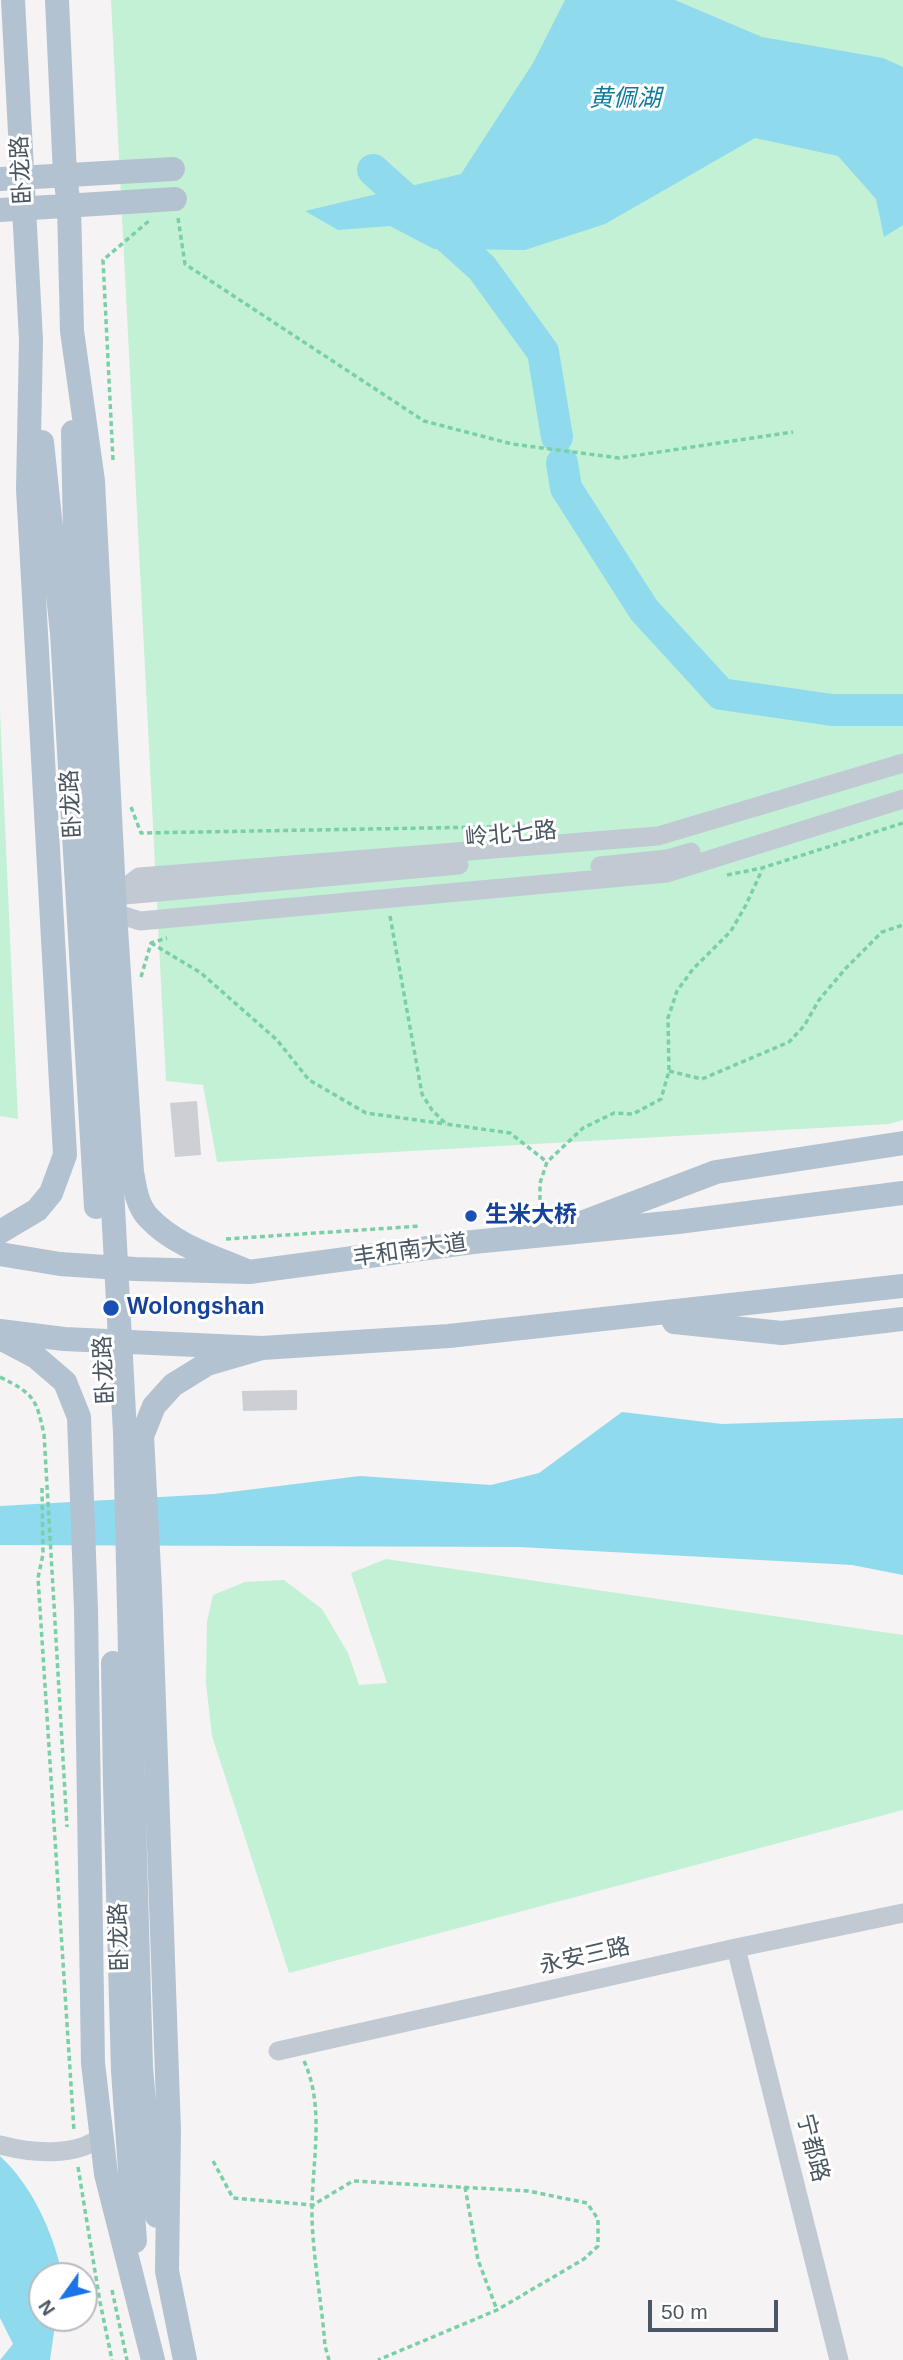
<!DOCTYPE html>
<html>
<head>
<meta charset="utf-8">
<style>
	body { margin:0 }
	#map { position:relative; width:903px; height:2360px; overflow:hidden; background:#f5f3f3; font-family:Arial,sans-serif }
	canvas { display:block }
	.north { position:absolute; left:28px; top:2262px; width:70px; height:70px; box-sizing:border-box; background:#fff; border:2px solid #b7bbc0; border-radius:50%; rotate:236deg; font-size:19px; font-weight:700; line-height:28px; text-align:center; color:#4a5661 }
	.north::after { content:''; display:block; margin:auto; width:24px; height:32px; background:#1a73e8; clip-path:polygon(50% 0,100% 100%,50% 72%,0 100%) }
	.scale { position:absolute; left:648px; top:2300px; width:130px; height:32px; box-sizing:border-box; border:4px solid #4a5661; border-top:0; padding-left:9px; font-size:21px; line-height:24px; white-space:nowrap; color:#4a5661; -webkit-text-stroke:5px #fff; paint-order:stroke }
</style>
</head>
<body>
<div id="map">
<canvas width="903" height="2360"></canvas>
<div class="north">N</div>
<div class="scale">50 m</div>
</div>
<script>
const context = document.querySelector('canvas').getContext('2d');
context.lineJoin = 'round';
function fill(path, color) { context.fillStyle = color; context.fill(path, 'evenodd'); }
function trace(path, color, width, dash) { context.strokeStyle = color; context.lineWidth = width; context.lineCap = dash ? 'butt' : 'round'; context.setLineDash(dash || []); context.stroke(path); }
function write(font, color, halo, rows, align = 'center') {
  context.font = font + ' Arial,"Noto Sans SC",sans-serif'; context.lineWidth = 6; context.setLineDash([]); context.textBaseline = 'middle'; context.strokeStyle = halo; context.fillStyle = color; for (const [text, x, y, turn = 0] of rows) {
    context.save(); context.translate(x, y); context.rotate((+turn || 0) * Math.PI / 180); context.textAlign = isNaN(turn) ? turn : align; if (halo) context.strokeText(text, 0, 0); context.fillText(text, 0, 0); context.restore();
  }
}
fill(new Path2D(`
	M111 0H903V1120L889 1124 217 1162 203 1085 166 1081Z
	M0 711 18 1119 0 1116Z
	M386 1559 903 1635V1810L289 1973 212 1736 206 1683 207 1622 213 1595 245 1582 284 1580 322 1609 348 1653 359 1685 387 1683 351 1573Z`), '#c3f1d5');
fill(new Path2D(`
	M565 0H675L762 37 883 58 903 67V225L884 237 876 199 838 156 755 138 605 224 525 250 434 249 390 226 338 230 305 211 461 174 533 63Z
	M622 1412 722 1424 903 1418V1575L852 1565 519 1547 0 1545V1506L214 1494 360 1476 491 1485 539 1473Z
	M0 2156C33 2187 51 2229 62 2272L61 2276H42V2318H56L50 2360H0L13 2344 0 2318Z`), '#90daee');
trace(new Path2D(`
	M373 170 482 268 543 352 557 437
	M562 463 566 488 644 610 721 694 832 710H903`), '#90daee', 32);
fill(new Path2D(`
	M197 1101 201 1155 175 1157 170 1103Z
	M297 1390V1410L243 1411 242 1391Z`), '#cdcfd5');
trace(new Path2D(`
	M178 218 185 264 424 421 512 444 619 458 793 432
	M113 460 103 260 150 220
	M131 807 141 833 540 826
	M727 875 762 868 903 823
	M390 916 422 1094 432 1110 446 1124 510 1133 547 1162
	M151 943 201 973 277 1040 309 1080 366 1113 446 1124
	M141 977 151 943 167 938
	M669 1071 702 1079 789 1042 804 1026 819 1000 846 968 882 932 903 925
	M540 1217V1183L547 1162 583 1128 614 1113 633 1114 661 1099 669 1071 668 1018 677 991 693 969 731 931 746 905 762 870
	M226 1239 421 1226
	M0 1377C34 1394 36 1398 44 1434L67 1827
	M42 1488 43 1554 38 1578 74 2131
	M304 2061C326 2109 311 2166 312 2217 313 2258 322 2304 325 2346L329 2360
	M213 2161 233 2198 313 2205 353 2181 528 2191 587 2203 598 2219V2246L584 2259 497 2310 378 2360
	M78 2167 100 2302 112 2360
	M465 2187 478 2260 497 2310
	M112 2290 127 2360`), '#7ad0a6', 3.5, [5, 3.5]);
trace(new Path2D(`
	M600 866 667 859 691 852
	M114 896 139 877 658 836 903 763
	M114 896 459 865
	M115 913 140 921 667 873 903 799
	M736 1948 839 2360
	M278 2051 736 1948 903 1913
	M0 2145C30 2153 76 2158 102 2136`), '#c1cad2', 19);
trace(new Path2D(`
	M57 0 65 175 69 206 72 331 93 481 115 913 132 1172C135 1188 137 1206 149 1218 175 1246 215 1257 249 1272
	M0 179 173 169
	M0 210 175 199
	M73 432 75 535 95 868
	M42 442 62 633 76 869
	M584 1222 716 1172 903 1143
	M0 1232 37 1210 51 1193 65 1155 28 489 31 340 13 0
	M0 1254 60 1264 135 1269 249 1272 473 1242 678 1222 903 1193
	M674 1322 782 1333 903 1319
	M0 1331 64 1339 262 1348 449 1336 903 1286
	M0 1338 36 1357 65 1382 79 1417 86 1610 93 2063 106 2174 153 2360
	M133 1783 141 2067 151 2182 157 2216
	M115 1784 123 2071 135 2241
	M185 2360 167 2271 169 2131 150 1589 142 1436 154 1406 173 1385 207 1364 262 1348`), '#b3c2d1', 24);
trace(new Path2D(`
	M95 868 125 1433 133 1783
	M76 869 96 1207
	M113 1663 115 1784`), '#b3c2d1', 24);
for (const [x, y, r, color] of [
	[471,1216,7,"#1a4fb4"],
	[111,1308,9,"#1a4fb4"]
]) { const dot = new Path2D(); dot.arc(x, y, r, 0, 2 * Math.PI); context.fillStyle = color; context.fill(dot); trace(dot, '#fff', 2.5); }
write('23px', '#4a5661', '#fff', [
	["卧龙路",22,170,-93],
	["卧龙路",72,804,-93],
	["岭北七路",511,835,-5],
	["丰和南大道",410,1251,-8],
	["卧龙路",105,1370,-93],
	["卧龙路",120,1937,-92],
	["永安三路",585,1957,-13],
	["宁都路",812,2148,76]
]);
write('bold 23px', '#164399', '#fff', [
	["生米大桥",485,1216],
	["Wolongshan",127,1308]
], 'left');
write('italic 24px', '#0c7c9b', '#fff', [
	["黄佩湖",625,99]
]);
</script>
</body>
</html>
